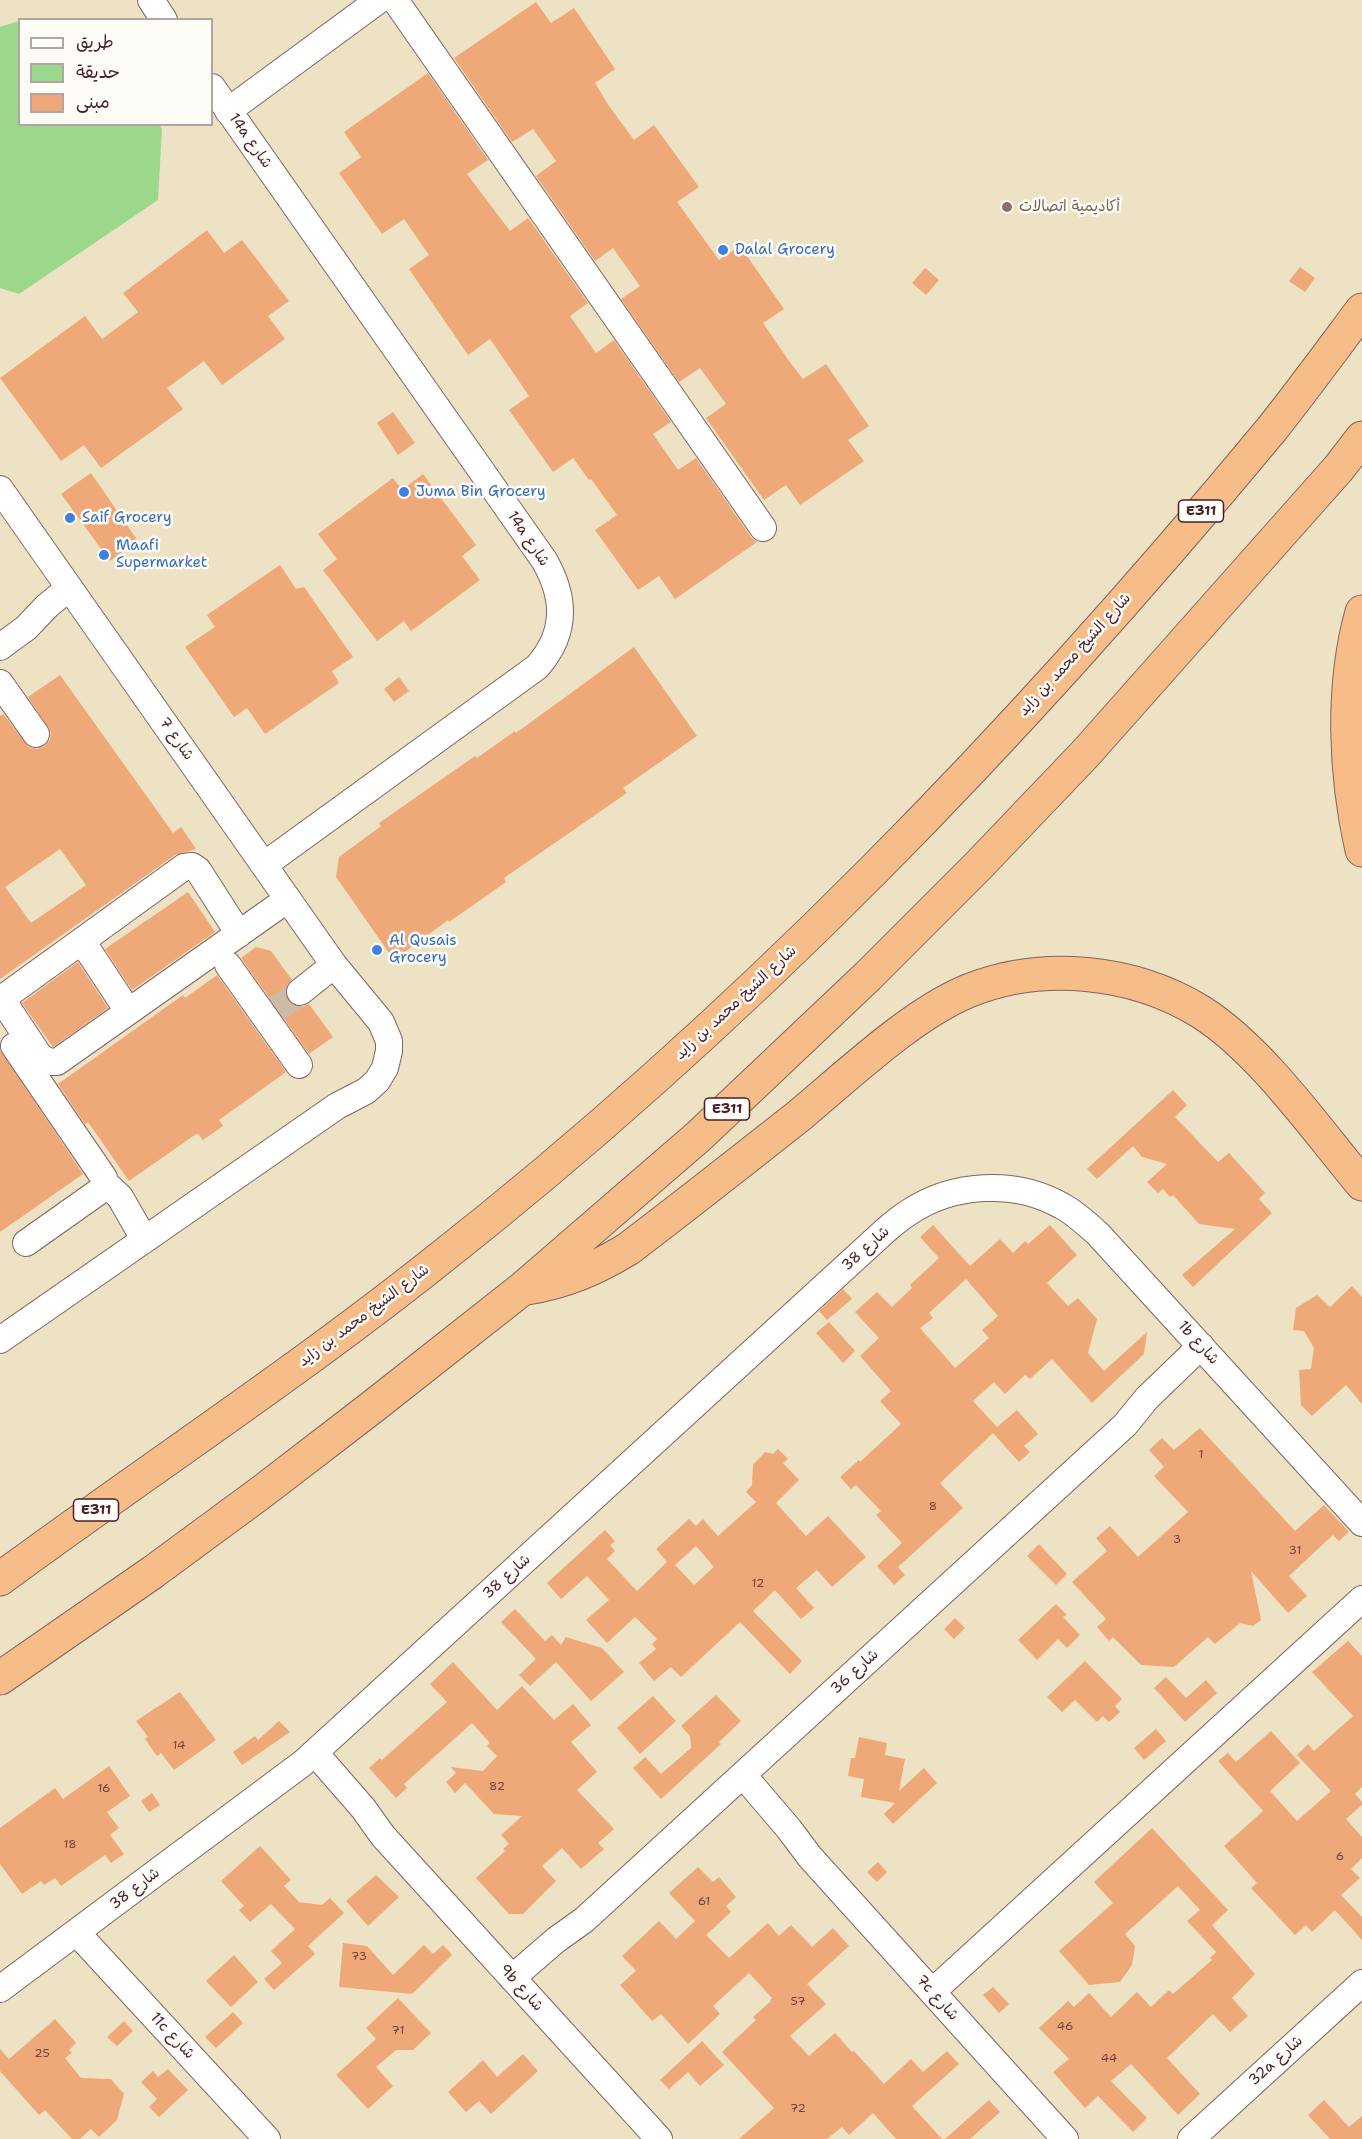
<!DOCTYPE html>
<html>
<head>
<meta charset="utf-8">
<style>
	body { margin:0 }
	#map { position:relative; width:1362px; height:2139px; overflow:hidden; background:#ede2c4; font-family:"Shantell Sans","Playpen Sans Arabic",sans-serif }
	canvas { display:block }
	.legend { position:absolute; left:18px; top:18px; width:195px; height:108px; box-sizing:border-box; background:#fdfcf7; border:2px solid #b5a4a5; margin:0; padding:8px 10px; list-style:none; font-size:18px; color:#4a1f2b }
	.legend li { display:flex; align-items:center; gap:12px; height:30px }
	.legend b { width:30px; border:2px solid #b5a4a5 }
</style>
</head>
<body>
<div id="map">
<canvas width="1362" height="2139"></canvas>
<ul class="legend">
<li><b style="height:8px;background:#fff"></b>طريق</li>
<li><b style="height:16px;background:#9cd88c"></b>حديقة</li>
<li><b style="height:16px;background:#efa978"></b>مبنى</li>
</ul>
</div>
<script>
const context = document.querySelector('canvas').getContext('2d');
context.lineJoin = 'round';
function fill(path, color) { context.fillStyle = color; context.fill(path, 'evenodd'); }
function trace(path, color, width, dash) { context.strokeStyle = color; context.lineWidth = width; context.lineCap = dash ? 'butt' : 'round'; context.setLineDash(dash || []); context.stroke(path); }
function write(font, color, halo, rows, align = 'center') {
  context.font = font + ' "Shantell Sans","Playpen Sans Arabic",sans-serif'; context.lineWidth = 5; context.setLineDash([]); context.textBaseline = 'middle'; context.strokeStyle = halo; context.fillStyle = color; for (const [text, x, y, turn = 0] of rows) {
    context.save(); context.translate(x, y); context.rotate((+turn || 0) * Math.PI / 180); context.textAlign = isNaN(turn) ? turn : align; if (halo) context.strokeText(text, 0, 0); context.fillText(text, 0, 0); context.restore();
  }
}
fill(new Path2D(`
	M19 21 20 124H159L162 129 158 200 19 294 0 288V27Z`), '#9cd88c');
fill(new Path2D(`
	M536 2 551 23 574 8 615 69 595 83 609 106 634 140 654 125 699 187 677 202 719 260 740 246 784 309 763 323 789 361 803 379 826 364 869 426 848 440 864 461 800 505 786 485 764 500 706 418 726 404 700 368 679 382 621 299 640 286 613 248 595 261 536 176 556 161 533 129 512 142 454 58Z
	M428 73 488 160 467 174 510 231 528 218 588 303 570 316 596 353 614 340 671 422 653 434 678 470 696 458 751 537 757 542 675 599 659 576 638 590 595 530 617 515 591 479 589 480 573 458 553 472 509 410 529 396 490 339 468 355 409 269 429 255 404 219 382 234 339 173 361 157 344 132Z
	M207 230 224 253 242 240 289 301 268 316 285 339 222 385 204 361 167 388 183 409 101 468 84 445 61 461 0 378 85 316 102 339 138 312 123 293Z
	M1300 267 1315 278 1305 292 1289 281Z
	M925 268 939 280 926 295 912 283Z
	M393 412 415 443 398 455 377 423Z
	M91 473 138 541 110 561 61 494Z
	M423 474 476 545 462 556 480 580 411 631 404 621 377 641 323 570 337 559 318 534 393 478 402 490Z
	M280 565 296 589 304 587 353 657 332 671 339 683 265 734 247 708 234 717 185 647 215 627 207 615Z
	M634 647 697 736 623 788 627 793 504 878 506 882 449 922 448 920 394 960 336 877 339 857 381 826 379 823 475 756 477 758 515 731 516 733Z
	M60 675 173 833 181 827 196 849 175 855 0 979V716L3 714 29 747 37 749 44 747 50 740 51 732 28 697ZM60 849 86 885 31 923 5 887Z
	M399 677 409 691 394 702 384 689Z
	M188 892 215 932 132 990 105 949Z
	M256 947 271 951 292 980 286 987 285 995 289 1002 295 1006 302 1007 309 1004 333 1037 309 1054 241 958Z
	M78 962 108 1008 53 1047 22 1003Z
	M217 975 286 1072 219 1120 223 1126 203 1140 198 1134H196L129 1181 88 1122 85 1124 58 1084 183 995 185 998Z
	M0 1050 83 1174 0 1232Z
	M1173 1090 1187 1105 1175 1117 1218 1162 1229 1153 1265 1193 1259 1199 1272 1213 1193 1287 1182 1275 1235 1229 1199 1224 1173 1195 1170 1197 1163 1189 1158 1193 1147 1182 1167 1164 1142 1157 1133 1146 1097 1179 1087 1169Z
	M933 1225 970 1266 1000 1239 1013 1253 1025 1241 1028 1244 1050 1225 1077 1255 1047 1283 1068 1306 1078 1298 1097 1319 1088 1353 1104 1371 1147 1332 1144 1354 1092 1403 1052 1359 1030 1379 1025 1375 1005 1394 994 1382 973 1401 997 1427 1017 1410 1038 1434 1024 1446 1030 1452 1019 1462 993 1433 940 1483 963 1508 898 1567 905 1575 894 1585 877 1566 902 1543 876 1515 881 1511 856 1485 851 1489 840 1477 859 1460 860 1462 901 1424 880 1401 891 1391 860 1356 879 1338 855 1312 877 1292 892 1307 912 1288 910 1285 939 1258 920 1237ZM966 1279 998 1316 982 1330 989 1338 955 1368 920 1328 933 1318 929 1313Z
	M1352 1286 1362 1297V1404L1346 1385 1312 1416 1301 1405 1299 1370 1311 1369 1314 1348 1304 1331 1293 1330 1296 1308 1317 1295 1330 1307Z
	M843 1289 852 1299 827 1320 819 1311Z
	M829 1322 855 1351 843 1363 816 1333Z
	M1200 1428 1295 1531 1324 1505 1349 1532 1339 1541 1333 1535 1289 1576 1307 1596 1288 1613 1251 1571 1261 1620 1253 1626 1240 1623 1215 1644 1208 1637 1174 1667 1141 1665 1113 1637 1109 1641 1097 1627 1106 1619 1072 1582 1107 1551 1096 1538 1110 1526 1138 1557 1188 1512 1154 1476 1164 1467 1149 1450 1162 1438 1174 1450Z
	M778 1449 788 1459 783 1463 799 1480 776 1503 806 1536 828 1516 866 1557 832 1587 817 1570 796 1588 814 1608 801 1619 775 1590 753 1611 802 1661 790 1674 740 1622 681 1677 671 1667 654 1681 639 1663 656 1649 652 1644 657 1639 635 1617 607 1643 586 1620 609 1600 587 1576 561 1599 547 1583 605 1530 615 1541 610 1545 615 1551 607 1559 637 1591 667 1562 656 1549 689 1519 696 1526 703 1519 718 1536 756 1502 746 1492 752 1485 753 1465 765 1452 773 1454ZM696 1546 714 1567 694 1585 675 1565Z
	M1039 1544 1067 1574 1056 1585 1027 1556Z
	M1056 1604 1067 1615 1063 1617 1080 1635 1067 1648 1058 1639 1037 1660 1018 1640Z
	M515 1609 545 1641 552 1635 561 1645 566 1637 602 1648 624 1672 591 1701 556 1662 530 1686 519 1675 536 1659 501 1622Z
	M955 1618 965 1628 954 1639 944 1629Z
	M1348 1641 1362 1656V1787L1355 1794 1362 1802V1805L1346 1819 1362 1837V1858L1351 1869 1360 1878 1341 1895 1362 1917V1940L1335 1910 1312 1932 1306 1925 1295 1935 1251 1888 1257 1883 1224 1846 1263 1811 1218 1761 1228 1753 1236 1762 1271 1731 1300 1763 1270 1791 1297 1821 1331 1791 1297 1755 1308 1744 1314 1751 1353 1716 1312 1672Z
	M1085 1661 1122 1699 1115 1706 1120 1712 1109 1722 1103 1716 1097 1722 1075 1700 1062 1712 1047 1697Z
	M453 1662 497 1710 522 1686 554 1720 573 1704 591 1725 571 1742 597 1772 577 1790 614 1829 598 1843 604 1849 581 1869 562 1848 542 1866 556 1881 523 1914H509L476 1878 505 1851 503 1849 509 1844 501 1835 522 1816 494 1814 465 1783 455 1793 446 1782 456 1773 451 1767 483 1771 497 1756 487 1746 490 1743 472 1723 404 1784 407 1788 396 1798 369 1768 380 1758 382 1760 447 1702 430 1684Z
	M1166 1677 1186 1698 1206 1680 1217 1693 1185 1722 1154 1688Z
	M180 1692 216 1740 174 1770 161 1753 157 1756 145 1739 148 1737 136 1721Z
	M716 1695 741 1721 719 1742 721 1744 661 1799 633 1768 645 1757 661 1774 691 1748 690 1736 681 1726Z
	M653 1696 676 1721 640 1754 617 1728Z
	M279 1721 290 1732 242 1765 233 1752 255 1736 258 1740Z
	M1156 1729 1166 1741 1144 1760 1134 1748Z
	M859 1737 887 1743 885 1755 905 1759 899 1791 924 1768 937 1783 893 1824 884 1814 895 1803 861 1797 864 1779 848 1776 851 1758H855Z
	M109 1766 130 1796 107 1812 119 1828 110 1835 124 1854 111 1863 105 1855 61 1886 55 1878 44 1885 41 1881 22 1894 0 1864V1828L55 1788 63 1799Z
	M152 1793 160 1805 149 1812 141 1801Z
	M1152 1828 1228 1910 1212 1925 1255 1974 1232 1998 1248 2016 1230 2032 1213 2014 1167 2058 1200 2094 1178 2115 1131 2064 1111 2081 1147 2118 1133 2132 1098 2096 1085 2108 1053 2072 1069 2059 1039 2028 1068 2001 1074 2007 1089 1993 1111 2017 1137 1992 1151 2007 1169 1990 1173 1994 1212 1960 1210 1958 1216 1952 1187 1921 1200 1910 1178 1886 1125 1934 1135 1946 1132 1965 1120 1982 1089 1985 1059 1951 1113 1903 1094 1882Z
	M260 1846 291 1880 284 1886 299 1902 322 1905 330 1898 344 1913 308 1946 315 1954 274 1990 264 1979 282 1963 271 1951 295 1929 271 1904 250 1922 239 1910 244 1906 221 1881Z
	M878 1862 887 1872 877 1882 867 1872Z
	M698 1867 713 1882 719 1877 736 1897 726 1906 731 1912 706 1935 729 1958 768 1923 779 1936 791 1925 812 1947 833 1928 849 1946 807 1984 826 2004 790 2036 809 2056 835 2033 852 2052 854 2051 884 2084 911 2059 923 2072 947 2051 959 2064 912 2106 942 2139H896L873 2113 849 2135 842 2127 827 2139H739L774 2108 722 2052 756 2020 753 2017 771 2001 770 2000 772 1998 749 1973 713 2006 720 2014 688 2044 661 2014 652 2021 620 1985 636 1971 622 1956 659 1921 676 1939 695 1921 669 1893Z
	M376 1875 399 1897 368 1926 346 1901Z
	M343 1943 367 1946 393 1975 424 1945 433 1954 443 1945 452 1955 412 1994 339 1987Z
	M234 1955 258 1982 231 2007 206 1981Z
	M993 1987 1009 2004 999 2013 983 1995Z
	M398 1998 431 2033 413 2050H396L376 2067 393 2086 368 2109 336 2075 376 2039 366 2028Z
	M233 2012 243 2023 216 2048 205 2037Z
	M55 2019 76 2043 69 2050 72 2053 65 2058 81 2078 111 2079 124 2094 117 2120 99 2137 91 2129 80 2139H72L45 2110 39 2115 0 2071V2049L9 2059Z
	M124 2021 133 2031 117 2046 107 2037Z
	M702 2041 724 2065 700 2086 688 2072 669 2089 660 2080Z
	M523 2054 538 2071 491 2114 479 2101 466 2112 448 2092 483 2060 497 2077Z
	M168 2069 188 2090 159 2117 149 2107 157 2099 141 2082 153 2071 158 2077Z
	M989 2100 1000 2112 970 2139H945Z
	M1324 2100 1349 2127 1362 2116V2139H1330L1308 2115Z`), '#efa978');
trace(new Path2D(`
	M273 1011 300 992`), '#ccbba5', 26, [26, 13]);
const minor = new Path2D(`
	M151 0 164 20
	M395 0 763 528
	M212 87 544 560C566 598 567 633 537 667L264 865
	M228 111 379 0
	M0 489 334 965 381 1022 389 1041V1051L385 1068 377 1081 366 1091 337 1106 0 1340
	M0 647 26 628 47 606 69 588
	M0 683 36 734
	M239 934 198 870 192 866 184 867 7 995 5 998V1004L40 1057 50 1062H57L288 899
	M82 941 128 1011
	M228 965 299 1065
	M300 992 334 965
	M14 1046 104 1178 105 1183 101 1190 26 1243
	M105 1183 120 1197 144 1239
	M315 1753 363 1808 383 1836 659 2139
	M743 1775 789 1829 810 1857 1065 2139
	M77 1933 267 2139
	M512 1978 556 1940 584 1920 1125 1425 1147 1398 1201 1346
	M0 1989 303 1763 886 1230C893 1224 900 1218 908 1213 952 1183 1015 1179 1062 1206 1075 1213 1086 1223 1098 1234L1362 1523
	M932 1992 1362 1599
	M1191 2139 1362 1983`);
const highway = new Path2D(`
	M1362 612C1341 687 1345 775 1362 850
	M527 1288C565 1282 595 1269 628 1249 686 1205 743 1160 800 1115 848 1075 912 1014 968 991 1042 961 1133 970 1201 1012 1261 1050 1316 1129 1362 1184
	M0 1579C144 1473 293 1375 433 1264 744 1020 1019 734 1271 430 1302 391 1332 350 1362 310
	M0 1678 153 1572 263 1491 371 1408 522 1289 699 1136 868 976 978 866 1085 754 1338 469 1362 438`);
trace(minor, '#836361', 28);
trace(highway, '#836361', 35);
trace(minor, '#fff', 26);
trace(highway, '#f7bd88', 33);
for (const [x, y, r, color] of [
	[1007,207,6,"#8d6e63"],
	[723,250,6,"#3f7fe0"],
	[404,492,6,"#3f7fe0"],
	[70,518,6,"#3f7fe0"],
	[104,555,6,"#3f7fe0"],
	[377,950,6,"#3f7fe0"]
]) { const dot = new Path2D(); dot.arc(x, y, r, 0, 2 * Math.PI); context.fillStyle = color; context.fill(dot); trace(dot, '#fdfcf7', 2); }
write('12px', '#73423e', null, [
	["1",1201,1455],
	["8",933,1507],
	["3",1177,1540],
	["31",1295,1551],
	["12",758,1584],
	["14",179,1746],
	["82",497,1787],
	["16",104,1789],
	["18",70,1845],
	["6",1340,1857],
	["61",704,1902],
	["73",359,1957],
	["57",798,2002],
	["46",1065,2027],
	["71",398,2031],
	["25",42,2054],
	["44",1109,2059],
	["72",798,2109]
]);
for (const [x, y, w] of [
	[1201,511,45],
	[727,1109,45],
	[96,1510,45]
]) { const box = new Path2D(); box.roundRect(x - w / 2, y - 11, w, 22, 4.5); context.fillStyle = '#fdfcf7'; context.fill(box); trace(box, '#4a1f2b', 1.5); }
write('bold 14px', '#4a1f2b', null, [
	["E311",1201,511],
	["E311",727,1109],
	["E311",96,1510]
]);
write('15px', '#4a1f2b', '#fdfcf7', [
	["14a شارع",250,141,55],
	["14a شارع",528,539,56],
	["شارع الشيخ محمد بن زايد",1075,655,-48],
	["شارع 7",176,739,55],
	["شارع الشيخ محمد بن زايد",736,1003,-43],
	["شارع 38",866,1249,-42],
	["شارع الشيخ محمد بن زايد",364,1316,-37],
	["1b شارع",1198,1343,48],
	["شارع 38",507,1577,-42],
	["شارع 36",855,1672,-42],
	["شارع 38",135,1889,-37],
	["9b شارع",521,1988,48],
	["7c شارع",937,1998,48],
	["11c شارع",172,2036,47],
	["32a شارع",1276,2061,-42]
]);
write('15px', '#785e54', '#fdfcf7', [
	["أكاديمية اتصالات",1019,207]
], 'left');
write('15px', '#366cbe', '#fdfcf7', [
	["Dalal Grocery",735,250],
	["Juma Bin Grocery",416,492],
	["Saif Grocery",82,518],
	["Maafi",116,546],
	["Supermarket",116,563],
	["Al Qusais",389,941],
	["Grocery",389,958]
], 'left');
</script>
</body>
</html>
